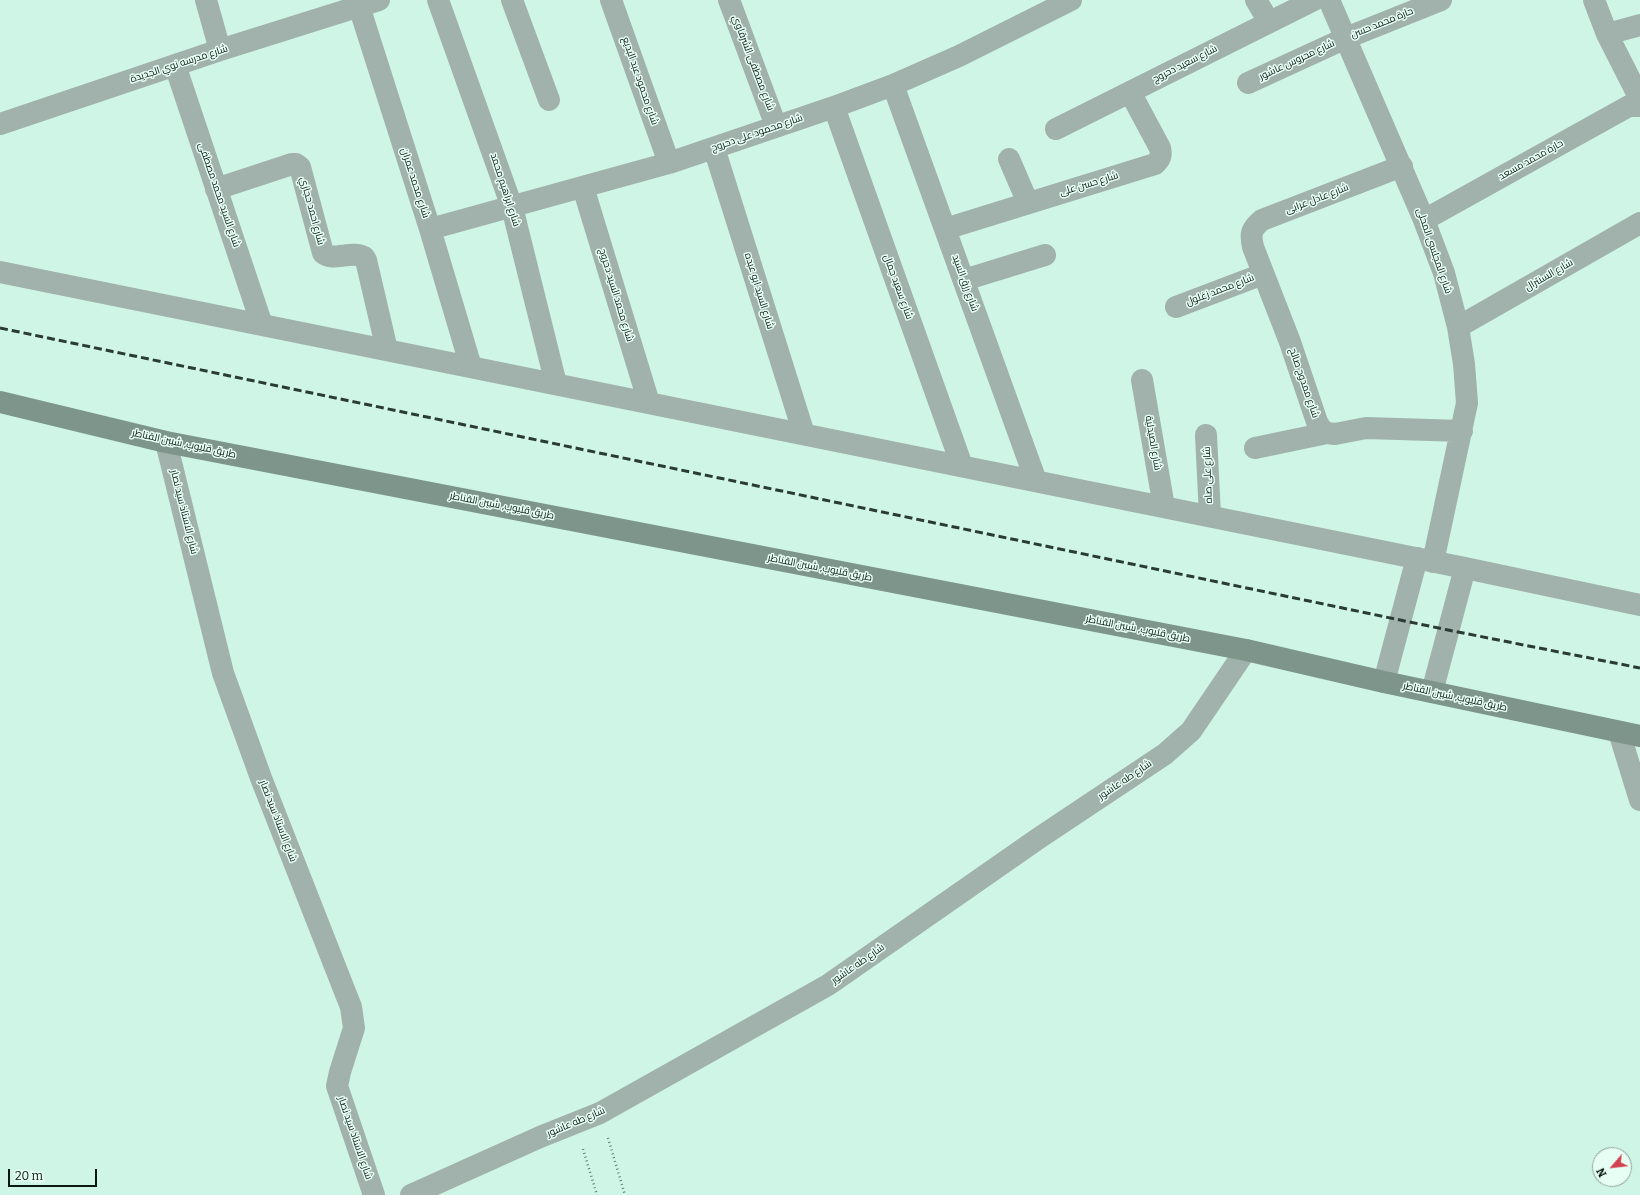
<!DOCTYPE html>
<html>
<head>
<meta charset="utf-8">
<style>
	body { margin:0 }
	#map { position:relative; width:1640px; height:1195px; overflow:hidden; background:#cef5e6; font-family:Bitter,serif }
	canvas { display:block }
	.north { position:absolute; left:1592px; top:1147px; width:40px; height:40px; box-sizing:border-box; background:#e7fef5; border:1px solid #8fa29b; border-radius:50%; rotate:242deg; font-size:11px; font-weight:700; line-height:16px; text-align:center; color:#0a1813 }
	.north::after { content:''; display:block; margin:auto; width:14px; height:18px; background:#d2424e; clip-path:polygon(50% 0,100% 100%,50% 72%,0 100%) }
	.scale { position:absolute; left:8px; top:1169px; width:89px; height:18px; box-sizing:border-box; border:2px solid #0a1813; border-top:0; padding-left:5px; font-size:12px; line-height:14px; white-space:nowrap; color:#0a1813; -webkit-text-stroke:3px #e7fef5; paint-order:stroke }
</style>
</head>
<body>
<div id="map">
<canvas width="1640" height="1195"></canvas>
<div class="north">N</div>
<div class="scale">20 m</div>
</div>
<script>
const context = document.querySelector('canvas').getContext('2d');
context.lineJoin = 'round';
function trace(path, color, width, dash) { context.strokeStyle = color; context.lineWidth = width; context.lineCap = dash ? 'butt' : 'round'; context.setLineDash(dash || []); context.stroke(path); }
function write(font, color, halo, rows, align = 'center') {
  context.font = font + ' Bitter,Cairo,serif'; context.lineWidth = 3; context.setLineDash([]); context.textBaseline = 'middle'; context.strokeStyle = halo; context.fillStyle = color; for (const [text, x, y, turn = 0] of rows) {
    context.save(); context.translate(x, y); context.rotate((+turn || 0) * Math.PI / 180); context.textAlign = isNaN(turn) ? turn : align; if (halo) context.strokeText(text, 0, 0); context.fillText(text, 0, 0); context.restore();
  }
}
trace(new Path2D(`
	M608 1138 625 1195
	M583 1149 597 1195`), '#657f75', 2.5, [1, 3]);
trace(new Path2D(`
	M206 0 220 50
	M357 0 430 229 471 367
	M438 0 512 207 556 384
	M512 0 549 100
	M611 0 669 163
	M729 0 776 126
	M1256 0 1269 22
	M1329 0 1424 220 1444 273 1458 327 1464 364 1467 403 1433 562
	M1594 0 1607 34 1640 99
	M1607 34 1640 25
	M175 65 262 325
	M1248 83 1346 38 1441 0
	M893 85 1036 481
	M834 107 962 466
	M0 124 220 50 379 0
	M1056 129 1314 0
	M714 148 804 434
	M1009 159 1028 203
	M1402 166 1262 220C1251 229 1250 234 1253 247L1290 342 1317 422 1321 429 1327 433 1335 434 1366 428 1462 431
	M583 187 649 403
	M216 189 292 164H296L300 167 323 253C332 262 352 250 364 257L366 260 387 350
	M1424 220 1629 106H1640
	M430 229 669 163 834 107 893 85 959 56 1071 0
	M945 229 1155 164C1160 159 1162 156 1160 148L1130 92
	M0 272 1465 568 1640 605
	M964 280 1045 255
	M1176 307 1263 274
	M1458 327 1640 223
	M1142 380 1164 507
	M1206 435 1210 516
	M166 442 223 673 261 778 351 1007 354 1028 340 1072 337 1086 374 1195
	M1255 448 1327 433
	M1384 682 1417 558
	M1432 692 1465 568
	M1619 732 1640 800
	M411 1195 540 1137 600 1113 828 985 1039 838 1165 754 1191 731 1246 650`), '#a1b1ab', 22);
trace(new Path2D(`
	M0 402 166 442 1246 650 1384 682 1640 736`), '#7d958b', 22);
trace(new Path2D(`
	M0 328 1448 630 1640 668`), '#293b34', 3, [8, 4]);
write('10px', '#0a1813', '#e7fef5', [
	["حارة محمد حسن",1382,23,-22],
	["شارع محروس عاشور",1297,60,-25],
	["شارع مصطفى الشرقاوي",753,63,69],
	["شارع مدرسه نوي الجديدة",179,64,-18],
	["شارع سعيد دحروج",1185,64,-27],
	["شارع محمود عبد البديع",640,81,71],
	["شارع محمود على دحروج",757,133,-19],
	["حارة محمد مسعد",1531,160,-29],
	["شارع محمد عمران",415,183,72],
	["شارع حسن على",1089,184,-17],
	["شارع ابراهيم محمد",505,190,72],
	["شارع السيد محمد مصطفى",219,195,71],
	["شارع عادل عرابى",1317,199,-21],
	["شارع احمد حجازي",312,211,75],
	["شارع المجلسى المحلى",1434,251,71],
	["شارع السنترال",1549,275,-30],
	["شارع رزق السيد",965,283,70],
	["شارع سعيد جمال",898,287,70],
	["شارع محمد زغلول",1220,290,-21],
	["شارع السيد ابو عبده",759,291,73],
	["شارع محمد السيد دحروج",616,295,73],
	["شارع ممدوح صالح",1304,383,71],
	["شارع الصيدلية",1153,443,80],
	["طريق قليوب, شبين القناطر",184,444,12],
	["شارع على صاه",1208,475,-92],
	["طريق قليوب, شبين القناطر",502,506,11],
	["شارع الاستاذ سيد نصار",184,512,76],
	["طريق قليوب, شبين القناطر",820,568,11],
	["طريق قليوب, شبين القناطر",1138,629,11],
	["طريق قليوب, شبين القناطر",1455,697,12],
	["شارع طه عاشور",1125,780,-34],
	["شارع الاستاذ سيد نصار",278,821,69],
	["شارع طه عاشور",858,964,-35],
	["شارع طه عاشور",576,1122,-23],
	["شارع الاستاذ سيد نصار",355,1138,71]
]);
</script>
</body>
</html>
